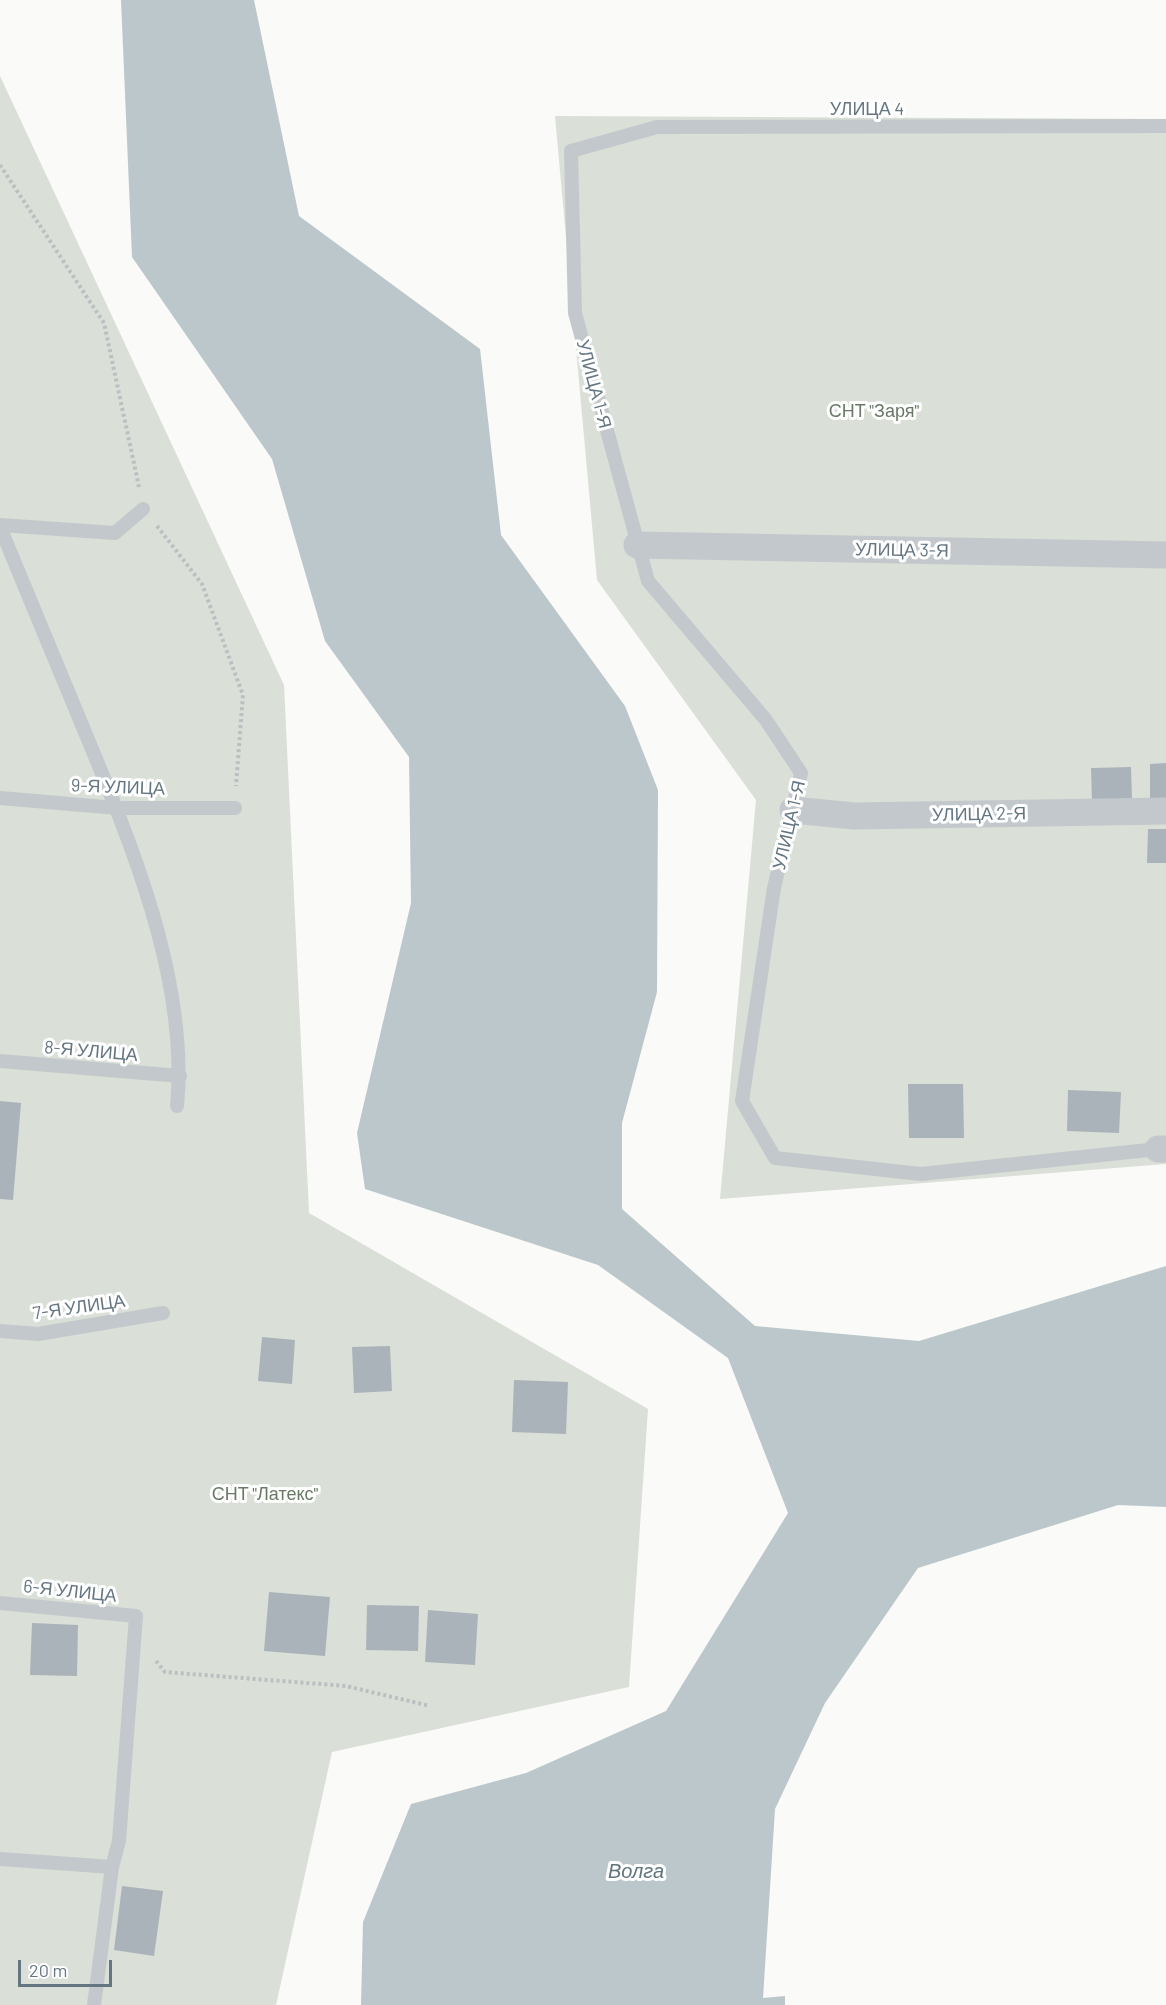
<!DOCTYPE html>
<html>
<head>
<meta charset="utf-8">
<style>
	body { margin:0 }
	#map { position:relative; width:1166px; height:2005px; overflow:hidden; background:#fafaf8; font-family:Barlow,sans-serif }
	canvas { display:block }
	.scale { position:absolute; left:18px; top:1960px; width:94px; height:27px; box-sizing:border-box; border:3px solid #657683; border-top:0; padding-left:8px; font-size:18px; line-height:21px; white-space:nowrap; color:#657683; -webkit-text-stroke:4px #fff; paint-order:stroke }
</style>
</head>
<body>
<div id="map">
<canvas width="1166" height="2005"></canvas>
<div class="scale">20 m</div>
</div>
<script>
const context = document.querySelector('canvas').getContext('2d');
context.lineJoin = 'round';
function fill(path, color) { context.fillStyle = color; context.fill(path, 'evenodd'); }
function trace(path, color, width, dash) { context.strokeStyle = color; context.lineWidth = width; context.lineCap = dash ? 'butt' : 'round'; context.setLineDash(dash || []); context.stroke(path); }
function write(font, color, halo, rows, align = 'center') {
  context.font = font + ' Barlow,sans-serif'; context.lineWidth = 6; context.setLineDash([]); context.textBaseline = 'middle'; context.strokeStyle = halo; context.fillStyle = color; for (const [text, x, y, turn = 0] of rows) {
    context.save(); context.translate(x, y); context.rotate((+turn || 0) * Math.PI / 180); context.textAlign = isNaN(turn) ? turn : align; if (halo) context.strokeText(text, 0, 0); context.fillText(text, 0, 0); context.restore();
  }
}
fill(new Path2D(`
	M0 76 284 685 309 1213 648 1409 629 1687 332 1752 276 2005H0Z
	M555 116 1166 119V1164L720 1199 756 800 597 580Z`), '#dadfd7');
fill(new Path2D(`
	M121 0H254L299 216 480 349 501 535 625 706 658 790 657 992 622 1123V1209L755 1326 919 1341 1166 1266V1507L1118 1505 918 1568 825 1703 775 1809 763 1998 785 1996V2005H361L363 1922 411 1804 526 1773 666 1711 788 1513 728 1358 598 1265 365 1189 357 1133 411 903 409 757 325 641 272 459 132 257Z`), '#bbc7cb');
fill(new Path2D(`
	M1166 763V802H1150V764Z
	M1131 767 1132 799 1092 801 1091 768Z
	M1148 829H1166V863H1147Z
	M908 1084H963L964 1138H909Z
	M1068 1090 1121 1092 1119 1133 1067 1131Z
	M0 1101 21 1103 13 1200 0 1199Z
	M262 1337 295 1340 292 1384 258 1381Z
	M390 1346 392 1391 354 1393 352 1347Z
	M514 1380 568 1382 566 1434 512 1432Z
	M269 1592 330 1597 325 1656 264 1651Z
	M367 1605 419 1606 418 1651 366 1650Z
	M428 1610 478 1614 475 1665 425 1662Z
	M32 1623 78 1625 77 1676 30 1675Z
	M122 1886 163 1891 154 1956 114 1950Z`), '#aab3b9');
trace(new Path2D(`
	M0 165 104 323 139 487
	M157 526 202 584 243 695 236 786
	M156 1661 165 1672 346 1686 430 1706`), '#bbbfc2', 4, [3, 3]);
trace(new Path2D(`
	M0 525 115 533 143 509
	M0 527C27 593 55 659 82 725 130 840 189 980 177 1106
	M0 798 117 808H235
	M0 1061 180 1076
	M1158 1149 921 1174 775 1158 742 1101 774 888 801 773 766 720 648 581 575 313 571 151 657 127 1166 126
	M0 1331 38 1334 163 1313
	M0 1603 136 1616 119 1841 112 1867 94 2005
	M0 1859 112 1867`), '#c3c8cc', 14);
trace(new Path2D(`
	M637 545 1166 555
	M793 810 854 816 1166 811
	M1158 1149H1166`), '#c3c8cc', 27);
write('18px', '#657683', '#fff', [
	["УЛИЦА 4",867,109],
	["УЛИЦА 1-Я",594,384,75],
	["УЛИЦА 3-Я",902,550,1],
	["9-Я УЛИЦА",118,787,2],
	["УЛИЦА 2-Я",979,814,-1],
	["УЛИЦА 1-Я",789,825,-77],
	["8-Я УЛИЦА",91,1051,5],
	["7-Я УЛИЦА",79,1307,-8],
	["6-Я УЛИЦА",70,1591,6]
]);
write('18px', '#687a64', '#fff', [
	["СНТ \"Заря\"",874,411],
	["СНТ \"Латекс\"",265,1494]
]);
write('italic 20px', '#60757c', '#fff', [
	["Волга",636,1871]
]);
</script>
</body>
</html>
